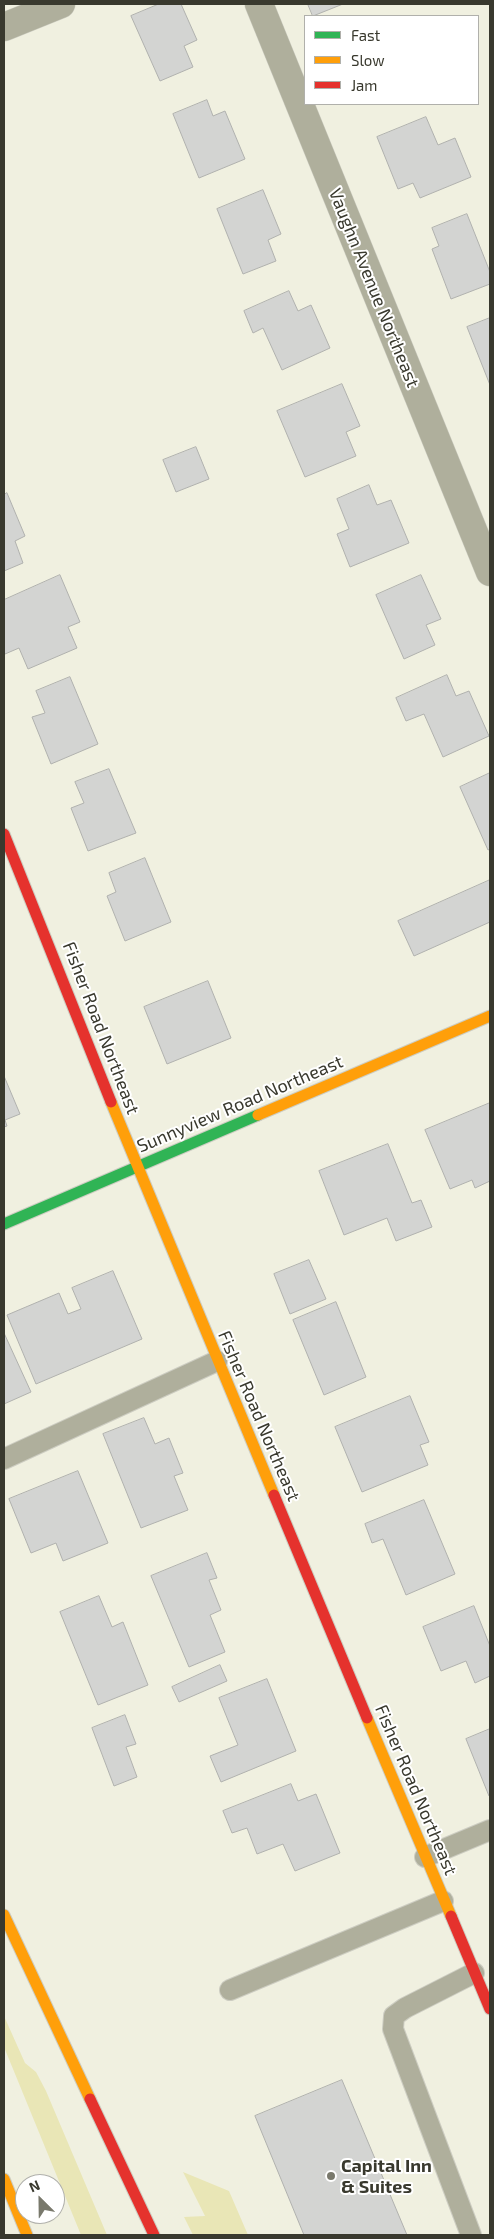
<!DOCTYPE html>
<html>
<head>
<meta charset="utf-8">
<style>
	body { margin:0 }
	#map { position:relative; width:494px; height:2239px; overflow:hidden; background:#f0f0e0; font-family:"Exo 2",sans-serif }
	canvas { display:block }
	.frame { position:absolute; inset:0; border:5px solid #39392e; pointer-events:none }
	.legend { position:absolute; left:304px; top:15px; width:175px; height:90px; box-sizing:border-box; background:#fff; border:1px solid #b0b0ab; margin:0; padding:6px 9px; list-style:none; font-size:15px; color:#39392e }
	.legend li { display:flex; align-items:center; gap:10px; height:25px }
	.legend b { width:25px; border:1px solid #b0b0ab }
	.north { position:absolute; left:15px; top:2174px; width:50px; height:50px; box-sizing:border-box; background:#fff; border:1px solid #b0b0ab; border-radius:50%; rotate:337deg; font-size:14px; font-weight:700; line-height:20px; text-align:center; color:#39392e }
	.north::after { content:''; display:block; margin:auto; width:18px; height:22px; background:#79796c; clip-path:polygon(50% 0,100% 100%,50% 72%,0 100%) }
</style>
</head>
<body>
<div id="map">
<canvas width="494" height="2239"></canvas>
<div class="frame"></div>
<ul class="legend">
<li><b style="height:6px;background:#30b455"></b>Fast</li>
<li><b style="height:6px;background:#ff9f0a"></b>Slow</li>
<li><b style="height:6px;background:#e5322d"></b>Jam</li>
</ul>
<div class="north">N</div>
</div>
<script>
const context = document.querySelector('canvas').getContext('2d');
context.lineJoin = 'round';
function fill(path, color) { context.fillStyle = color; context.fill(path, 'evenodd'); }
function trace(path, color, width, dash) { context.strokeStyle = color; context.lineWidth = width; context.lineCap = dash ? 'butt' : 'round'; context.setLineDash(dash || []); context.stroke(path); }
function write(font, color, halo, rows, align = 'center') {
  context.font = font + ' "Exo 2",sans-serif'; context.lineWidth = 4; context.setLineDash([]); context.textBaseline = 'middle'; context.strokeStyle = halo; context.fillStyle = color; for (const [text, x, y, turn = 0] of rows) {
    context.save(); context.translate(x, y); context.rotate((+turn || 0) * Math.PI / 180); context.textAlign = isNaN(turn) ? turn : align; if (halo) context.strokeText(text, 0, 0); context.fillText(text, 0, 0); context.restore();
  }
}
fill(new Path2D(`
	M4 2016 25 2063 36 2072 46 2091 107 2235H81L4 2047Z
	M183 2172 229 2191 248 2235H193L184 2217 205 2216Z`), '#e9e6b6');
const building = new Path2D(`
	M159 4H181L197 40 184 46 193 67 160 81 131 16Z
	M308 4H343L313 16Z
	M207 100 213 116 225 111 245 159 199 178 173 114Z
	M426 117 438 145 455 138 471 177 420 198 413 183 398 189 377 137Z
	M263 190 281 234 268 240 276 261 243 274 217 209Z
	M467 214 490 272V284L451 299 432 249 439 246 432 228Z
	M289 291 298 311 311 305 330 348 282 370 263 328 253 333 244 311Z
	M490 318V385L467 327Z
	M342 384 360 426 346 432 356 456 305 477 277 411Z
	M196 447 209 479 176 492 163 460Z
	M369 485 377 505 391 500 409 543 350 567 337 534 349 529 337 499Z
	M7 493 25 536 15 541 23 563 4 571V495Z
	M60 575 80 622 68 627 77 648 28 669 19 648 5 654 4 651V600Z
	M421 575 441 619 426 625 435 645 404 659 376 595Z
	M447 675 456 696 469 691 489 736 443 757 424 714 406 721 396 698Z
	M70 677 98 744 51 764 32 717 45 713 36 691Z
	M109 769 136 833 88 851 71 808 84 803 75 782Z
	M490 773V849L488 850 460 787Z
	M145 858 171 922 125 941 107 896 116 892 109 873Z
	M490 880V922L414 956 398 921Z
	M208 981 231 1038 167 1064 144 1007Z
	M4 1076 20 1114 5 1120 7 1126 4 1127Z
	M490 1103V1181L475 1188 472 1180 450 1189 425 1130Z
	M388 1144 412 1203 421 1200 432 1227 396 1241 387 1218 344 1235 319 1171Z
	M309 1260 326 1299 290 1314 274 1274Z
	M113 1271 142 1339 36 1384 7 1315 59 1293 68 1314 81 1309 72 1288Z
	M336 1302 366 1377 324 1395 293 1320Z
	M4 1333 31 1392 4 1404Z
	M410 1396 429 1442 420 1445 428 1465 362 1492 335 1427Z
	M144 1418 155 1444 169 1438 183 1473 174 1476 188 1510 141 1528 103 1434Z
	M78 1471 108 1543 63 1561 56 1543 31 1553 9 1499Z
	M424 1500 455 1574 406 1595 383 1539 372 1543 365 1524Z
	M207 1553 217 1578 209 1580 221 1610 210 1615 225 1652 189 1667 151 1576Z
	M99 1596 112 1627 123 1622 148 1685 98 1705 60 1612Z
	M474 1606 490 1646V1676L475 1683 466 1661 441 1671 423 1627Z
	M220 1665 227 1681 179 1702 172 1687Z
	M267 1679 296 1751 221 1782 210 1756 238 1745 219 1698Z
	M125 1715 136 1744 126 1747 137 1777 114 1786 92 1728Z
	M490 1729V1796H489L466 1739Z
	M291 1784 298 1801 316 1794 340 1853 295 1871 283 1844 257 1854 247 1828 232 1833 223 1811Z
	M342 2080 407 2235H304L255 2116Z`);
fill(building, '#d3d4d2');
trace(building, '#b0b1ae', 1);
const lane = new Path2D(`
	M4 1459 217 1361
	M425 1857 490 1830
	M230 1990 443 1901
	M471 2235 393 2029 394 2016 405 2008 474 1973`);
const street = new Path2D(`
	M259 4 490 572
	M4 27 61 4`);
const fast = new Path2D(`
	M4 1224 258 1115`);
const slow = new Path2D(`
	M111 1102 274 1495
	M258 1115 490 1016
	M367 1718 451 1916
	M4 1915 90 2099
	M4 2179 27 2235`);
const jam = new Path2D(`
	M4 834 111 1102
	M274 1495 367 1718
	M451 1916 490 2009
	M90 2099 154 2235`);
trace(lane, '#cdcdc2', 22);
trace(street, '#cdcdc2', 29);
trace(fast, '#cdcdc2', 13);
trace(slow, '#cdcdc2', 13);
trace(jam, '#cdcdc2', 13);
trace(lane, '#afaf9c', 20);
trace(street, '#afaf9c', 28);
trace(fast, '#30b455', 11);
trace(slow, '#ff9f0a', 11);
trace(jam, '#e5322d', 11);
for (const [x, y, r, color] of [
	[331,2176,5,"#79796c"]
]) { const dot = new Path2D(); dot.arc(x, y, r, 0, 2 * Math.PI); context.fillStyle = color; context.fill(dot); trace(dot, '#fff', 2); }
write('18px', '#39392e', '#fff', [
	["Vaughn Avenue Northeast",374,288,68],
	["Fisher Road Northeast",101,1028,69],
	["Sunnyview Road Northeast",240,1104,-23],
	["Fisher Road Northeast",259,1416,67],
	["Fisher Road Northeast",416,1790,67]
]);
write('bold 18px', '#39392e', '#fff', [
	["Capital Inn",341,2166],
	["& Suites",341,2187]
], 'left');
</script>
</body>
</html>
